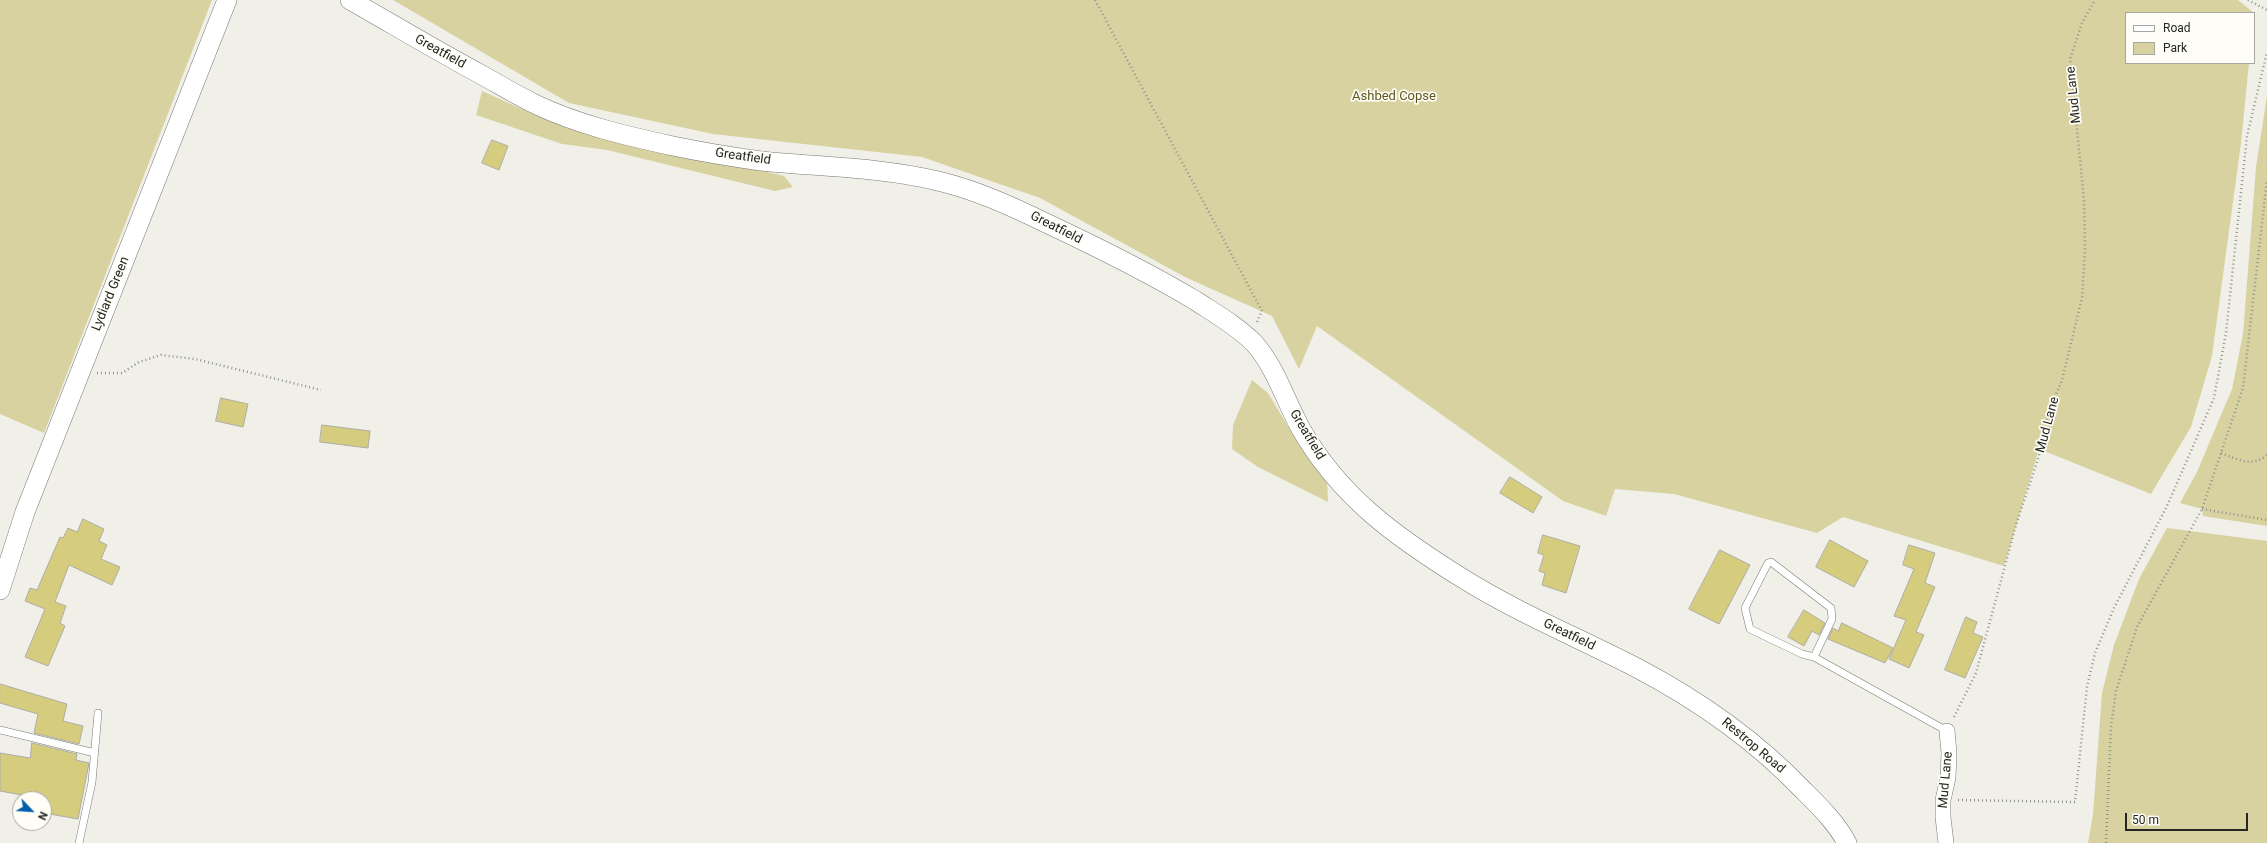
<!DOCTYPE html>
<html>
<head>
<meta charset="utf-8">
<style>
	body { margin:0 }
	#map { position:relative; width:2267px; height:843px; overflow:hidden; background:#f0f0e9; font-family:Roboto,sans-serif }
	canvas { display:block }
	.legend { position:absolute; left:2125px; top:12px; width:130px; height:52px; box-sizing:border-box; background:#fefdf6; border:1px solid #a7a7a1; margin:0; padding:5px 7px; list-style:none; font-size:12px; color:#252522 }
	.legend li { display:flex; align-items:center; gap:8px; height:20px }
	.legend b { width:20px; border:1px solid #a7a7a1 }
	.north { position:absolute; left:12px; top:791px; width:40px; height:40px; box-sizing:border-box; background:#fefdf6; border:1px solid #a7a7a1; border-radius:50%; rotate:115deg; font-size:11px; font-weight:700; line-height:16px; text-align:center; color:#252522 }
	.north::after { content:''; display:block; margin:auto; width:14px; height:18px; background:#005eab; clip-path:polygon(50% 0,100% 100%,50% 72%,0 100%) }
	.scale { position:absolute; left:2125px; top:813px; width:123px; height:18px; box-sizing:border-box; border:2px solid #252522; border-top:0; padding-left:5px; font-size:12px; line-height:14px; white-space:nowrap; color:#252522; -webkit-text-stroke:3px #fefdf6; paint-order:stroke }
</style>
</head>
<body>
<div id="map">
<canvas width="2267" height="843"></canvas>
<ul class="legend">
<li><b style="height:5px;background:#fff"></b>Road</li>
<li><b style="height:11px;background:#d8d2a1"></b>Park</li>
</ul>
<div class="north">N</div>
<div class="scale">50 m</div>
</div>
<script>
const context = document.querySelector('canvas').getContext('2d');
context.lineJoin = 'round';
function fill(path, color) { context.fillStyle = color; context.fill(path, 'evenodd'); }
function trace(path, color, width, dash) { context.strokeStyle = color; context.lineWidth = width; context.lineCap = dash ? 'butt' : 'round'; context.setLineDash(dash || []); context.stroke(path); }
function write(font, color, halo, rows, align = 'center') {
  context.font = font + ' Roboto,sans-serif'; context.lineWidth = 3.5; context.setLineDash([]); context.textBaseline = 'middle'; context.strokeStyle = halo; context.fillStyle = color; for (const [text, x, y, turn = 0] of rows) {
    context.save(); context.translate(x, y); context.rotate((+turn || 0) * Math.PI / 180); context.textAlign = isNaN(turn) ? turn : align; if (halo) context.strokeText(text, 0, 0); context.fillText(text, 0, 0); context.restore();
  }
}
fill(new Path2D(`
	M0 0H212L44 433 0 414Z
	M393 0H2238L2254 13H2126V63H2249L2241 143 2212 356 2191 427 2151 494 2039 449 2004 566 1843 517 1817 533 1674 494 1615 489 1606 516 1563 501 1317 326 1299 369 1272 316 1185 277 1040 198 922 157 713 134 569 103Z
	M482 91 533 114 784 176 793 187 775 191 607 150 562 144 476 115Z
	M2267 96V526L2203 516 2202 509 2180 503 2197 472 2232 389 2243 334 2256 167Z
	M1252 380 1268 393 1301 448 1327 479 1328 502 1258 467 1232 449 1233 425Z
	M2167 528 2267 541V843H2088L2093 814 2102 693 2114 645 2139 579Z`), '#d8d2a1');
const building = new Path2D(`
	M492 140 508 146 499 170 482 163Z
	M221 398 248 404 243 427 216 421Z
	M322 425 370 431 368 448 320 442Z
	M1510 477 1542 497 1533 513 1500 493Z
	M83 519 104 529 99 541 107 545 101 559 120 567 112 585 69 565 55 602 66 606 60 623 65 626 48 666 25 657 45 609 25 601 30 588 37 590 60 537 63 538 68 528 77 532Z
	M1543 535 1580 546 1566 593 1542 585 1545 573 1539 571 1544 555 1538 553Z
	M1830 540 1868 561 1854 587 1816 567Z
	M1909 545 1935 553 1925 583 1935 587 1916 632 1924 635 1909 668 1889 659 1906 620 1894 616 1914 569 1903 565Z
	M1720 550 1750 565 1719 624 1689 609Z
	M1804 610 1825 623 1819 635 1812 631 1804 646 1788 637Z
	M1966 617 1977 622 1973 633 1983 637 1965 678 1945 670Z
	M1842 623 1893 648 1885 663 1828 639 1833 628 1838 631Z
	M0 684 67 704 63 721 83 726 79 744 34 733 38 714 0 703Z
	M32 743 77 754 76 760 89 763 78 819 44 813V799H21L22 795 0 791V753L30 758Z`);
fill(building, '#d6cc7d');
trace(building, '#adaca6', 1);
const service = new Path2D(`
	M1814 657 1832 619 1831 608 1771 562 1768 563 1745 608 1750 629 1802 654 1814 657 1947 731
	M0 730 95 753
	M79 843 92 782 98 713`);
const minor = new Path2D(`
	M1946 843 1943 817V800L1948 778 1949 753 1947 731`);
const tertiary = new Path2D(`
	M350 0C394 25 437 51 482 75 500 85 518 96 537 105 579 125 627 136 673 146 702 152 732 157 761 161 820 167 880 167 938 181 976 190 1011 206 1046 223 1097 247 1148 272 1196 301 1216 314 1237 326 1254 343 1276 368 1285 400 1301 429 1340 497 1396 537 1462 578 1518 613 1579 638 1637 668 1698 700 1754 739 1802 789 1818 805 1836 822 1847 843
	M0 590 25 512 227 0`);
trace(service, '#797872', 8);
trace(minor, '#797872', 16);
trace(tertiary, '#797872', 20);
trace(new Path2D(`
	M1095 0 1262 311 1257 322
	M2248 0 2267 10
	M97 373H122L139 362 161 355 195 359 321 390
	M2221 453C2237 459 2252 468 2267 455
	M2202 509 2267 520
	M1954 717 1976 673 2016 525 2038 459 2050 409 2062 380 2082 298 2085 249 2084 200 2070 59 2082 23 2095 0
	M1958 800 2075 802 2087 687 2095 653 2114 608 2167 506 2214 398 2226 333 2247 136 2267 52
	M2106 843 2111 727 2116 691 2137 627 2202 509 2243 388 2267 180`), '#92928d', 2.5, [1, 3]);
trace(service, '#fff', 7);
trace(minor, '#fff', 15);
trace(tertiary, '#fff', 19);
write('13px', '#252522', '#fefdf6', [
	["Greatfield",440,52,29],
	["Mud Lane",2074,95,-96],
	["Greatfield",743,157,8],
	["Greatfield",1056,228,27],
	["Lydiard Green",111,294,-68],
	["Mud Lane",2048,425,-75],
	["Greatfield",1307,435,59],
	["Greatfield",1569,635,26],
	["Restrop Road",1753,746,40],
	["Mud Lane",1946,780,-85]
]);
write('13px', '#5e571c', '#fefdf6', [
	["Ashbed Copse",1394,97]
]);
</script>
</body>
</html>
